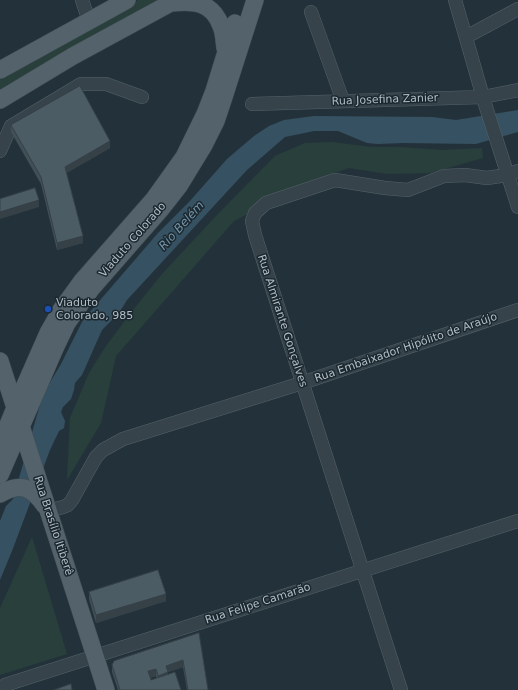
<!DOCTYPE html>
<html>
<head>
<meta charset="utf-8">
<style>
	body { margin:0 }
	canvas { display:block; background:#23323a }
</style>
</head>
<body>
<canvas width="518" height="690"></canvas>
<script>
const context = document.querySelector('canvas').getContext('2d');
context.lineJoin = 'round';
function fill(path, color) { context.fillStyle = color; context.fill(path, 'evenodd'); }
function trace(path, color, width, dash) { context.strokeStyle = color; context.lineWidth = width; context.lineCap = dash ? 'butt' : 'round'; context.setLineDash(dash || []); context.stroke(path); }
function write(font, color, halo, rows, align = 'center') {
  context.font = font + ' "DejaVu Sans",sans-serif'; context.lineWidth = 3; context.setLineDash([]); context.textBaseline = 'middle'; context.strokeStyle = halo; context.fillStyle = color; for (const [text, x, y, turn = 0] of rows) {
    context.save(); context.translate(x, y); context.rotate((+turn || 0) * Math.PI / 180); context.textAlign = isNaN(turn) ? turn : align; if (halo) context.strokeText(text, 0, 0); context.fillText(text, 0, 0); context.restore();
  }
}
fill(new Path2D(`
	M138 0H158L0 92V77Z
	M332 142 371 147H399L443 150 482 148 483 158 430 173 388 174 349 168 311 181 234 221 116 356 101 423 67 480 70 418 89 373 106 346 133 310 162 274 216 216 275 156 305 143Z
	M32 537 67 654 0 675V608Z`), '#283f3b');
fill(new Path2D(`
	M518 110V132L476 144 403 143 378 144 367 143 338 131H314L285 137 247 170 127 300 119 313 102 330 82 375 75 383 74 390 71 399 63 407 61 412 65 421 64 428 59 431 50 450 12 551 0 580V521L6 506 13 499 43 394 61 364 83 320 158 233 189 202 227 159 254 136 269 126 284 120 314 116 432 117 456 120Z`), '#365161');
const minor = new Path2D(`
	M82 0 89 21
	M455 0 485 104 518 207
	M311 12 343 101
	M466 37 518 9
	M252 104 483 97 518 90
	M0 151 11 126 81 84H106L142 97
	M48 511 63 507 68 505 72 500 96 457 103 450 123 439 302 383 518 310
	M0 690 5 685 518 521
	M401 690 255 235 252 221 255 213 266 203 335 180 385 188 408 190 444 176 465 175 487 178 507 175 518 171`);
const major = new Path2D(`
	M171 3C193 1 212 1 221 26 224 33 224 41 225 48
	M0 70 127 0
	M0 100 73 56 176 0
	M0 361 106 690
	M0 444 15 408 48 333 61 310 82 281 154 199 184 157 205 114 214 91 235 23
	M0 475 56 346 67 323 91 289 161 209 179 186 204 145 216 121 224 97 255 0
	M0 494C21 482 32 487 45 506`);
trace(minor, '#556168', 14);
trace(major, '#434f56', 18);
trace(minor, '#36434b', 13);
trace(major, '#54626b', 17);
fill(new Path2D(`
	M11 125 110 148 66 173 83 243 57 250 41 184 11 132Z
	M89 592 166 601 96 623 89 599Z
	M199 633 208 690H187L183 667 168 672V675L181 690H118L112 672V665ZM156 676 157 679 151 680 150 678Z`), '#414f57');
fill(new Path2D(`
	M110 141V148L65 174V167Z
	M39 200V207L0 219V212Z
	M83 236V243L57 250V243Z
	M166 594V601L96 623V615Z
	M183 660V667L166 673V666Z
	M156 669V676L148 678V671Z
	M168 672V680L158 683V676Z`), '#354047');
const building = new Path2D(`
	M80 86 110 141 65 167 83 236 57 243 41 177 11 125Z
	M35 188 39 200 0 212V199Z
	M158 570 166 594 96 615 89 592Z
	M199 633 208 690H188L183 660 166 666 168 672 158 676 156 669 148 671 151 680 175 672 181 690H120L112 665 114 661Z
	M71 684 72 690H54Z`);
fill(building, '#4c5c65');
trace(building, '#354047', 1);
for (const [x, y, r, color] of [
	[48,309,4,"#1a4fb4"]
]) { const dot = new Path2D(); dot.arc(x, y, r, 0, 2 * Math.PI); context.fillStyle = color; context.fill(dot); trace(dot, '#1c282f', 1.5); }
write('11px', '#b2bec6', '#1c282f', [
	["Rua Josefina Zanier",385,100,-2],
	["Viaduto Colorado",133,240,-49],
	["Rua Almirante Gonçalves",282,321,72],
	["Rua Embaixador Hipólito de Araújo",406,348,-19],
	["Rua Brasílio Itiberê",53,526,72],
	["Rua Felipe Camarão",258,604,-18]
]);
write('11px', '#b2bec6', '#1c282f', [
	["Viaduto",56,303],
	["Colorado, 985",56,316]
], 'left');
write('italic 12px', '#7295aa', '#1c282f', [
	["Rio Belém",182,226,-48]
]);
</script>
</body>
</html>
